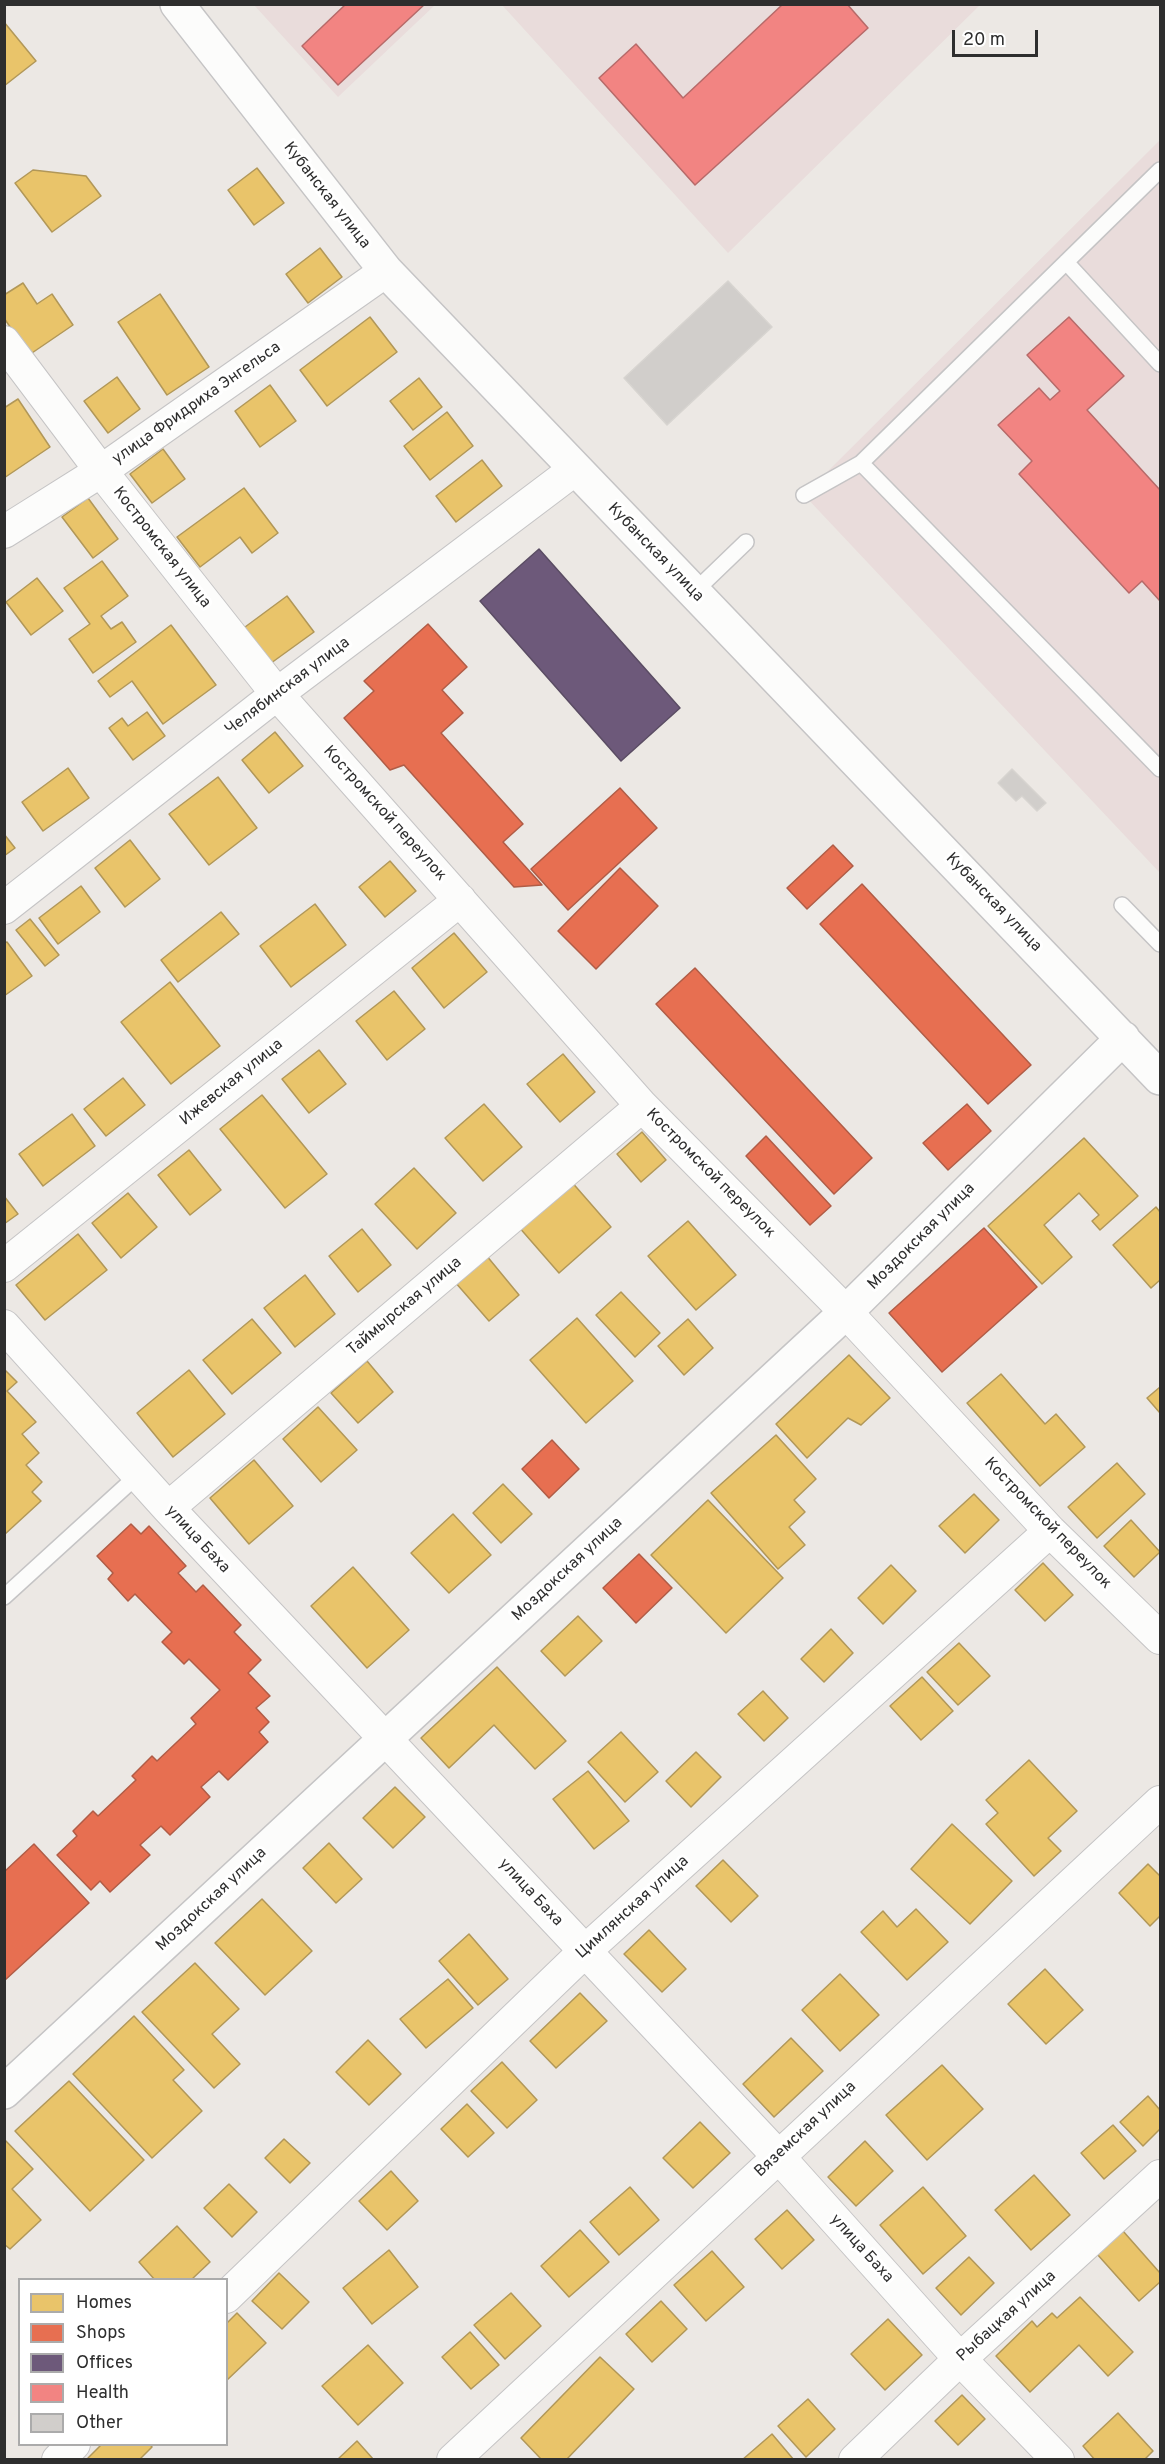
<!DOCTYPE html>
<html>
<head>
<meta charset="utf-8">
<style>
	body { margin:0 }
	#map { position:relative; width:1165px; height:2464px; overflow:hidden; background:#ece8e4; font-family:Overpass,sans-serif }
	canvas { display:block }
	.frame { position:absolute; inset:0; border:6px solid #2e2e2e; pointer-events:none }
	.legend { position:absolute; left:18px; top:2278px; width:210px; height:168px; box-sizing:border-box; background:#fff; border:2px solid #ababab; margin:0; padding:8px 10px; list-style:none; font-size:18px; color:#2e2e2e }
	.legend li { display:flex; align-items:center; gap:12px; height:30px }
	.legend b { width:30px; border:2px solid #ababab }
	.scale { position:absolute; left:952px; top:30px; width:86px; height:27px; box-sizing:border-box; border:3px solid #2e2e2e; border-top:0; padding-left:8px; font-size:18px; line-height:21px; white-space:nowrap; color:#2e2e2e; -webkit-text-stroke:4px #fff; paint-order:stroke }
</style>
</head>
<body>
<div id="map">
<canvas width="1165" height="2464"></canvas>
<div class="frame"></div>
<ul class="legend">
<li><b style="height:16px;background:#e9c46a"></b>Homes</li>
<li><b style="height:16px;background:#e76f51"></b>Shops</li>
<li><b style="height:16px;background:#6d597a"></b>Offices</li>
<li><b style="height:16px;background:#f28482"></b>Health</li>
<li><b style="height:16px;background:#d1cecb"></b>Other</li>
</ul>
<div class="scale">20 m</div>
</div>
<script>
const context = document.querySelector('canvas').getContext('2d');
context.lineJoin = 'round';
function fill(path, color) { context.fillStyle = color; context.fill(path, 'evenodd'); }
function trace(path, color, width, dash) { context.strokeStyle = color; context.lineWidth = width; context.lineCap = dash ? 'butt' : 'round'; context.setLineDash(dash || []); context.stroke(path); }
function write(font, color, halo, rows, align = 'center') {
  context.font = font + ' Overpass,sans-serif'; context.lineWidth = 6; context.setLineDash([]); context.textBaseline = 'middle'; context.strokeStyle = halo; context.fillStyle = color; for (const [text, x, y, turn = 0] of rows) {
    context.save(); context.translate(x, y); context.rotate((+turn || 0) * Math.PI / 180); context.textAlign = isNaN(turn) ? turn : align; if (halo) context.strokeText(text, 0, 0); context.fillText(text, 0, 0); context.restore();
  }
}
fill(new Path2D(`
	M254 5H435L338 97Z
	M502 5H980L728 253Z
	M1160 140V873L804 495Z`), '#e9dcdb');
const homes = new Path2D(`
	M4 22 36 61 4 86Z
	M257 168 284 203 254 225 228 190Z
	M33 170 86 176 101 196 52 232 15 183Z
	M320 248 342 277 308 303 286 274Z
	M23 283 37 304 52 294 73 325 29 355 4 318V295Z
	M160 294 209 367 167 395 118 322Z
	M370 317 397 352 327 406 300 370Z
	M117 377 140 409 108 433 84 401Z
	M419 378 442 407 413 430 390 401Z
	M270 385 296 421 260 447 235 411Z
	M18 399 50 447 4 478V408Z
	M447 412 473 446 430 480 404 446Z
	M163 449 185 479 152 503 130 474Z
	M482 460 502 486 456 522 436 496Z
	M244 488 278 533 252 553 240 537 200 567 177 537Z
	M88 498 118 539 93 558 62 517Z
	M102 561 128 596 101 616 111 629 122 622 136 642 93 673 69 639 90 624 64 588Z
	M37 578 63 611 31 635 6 602Z
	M287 596 314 632 267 666 241 630Z
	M171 625 216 685 163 724 132 681 110 697 98 681Z
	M147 712 165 736 133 760 109 728 122 718 128 726Z
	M275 732 303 766 269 793 242 760Z
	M68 768 89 798 43 831 22 802Z
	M218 777 257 828 209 865 169 814Z
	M4 834 15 848 4 856Z
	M130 840 160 879 125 907 95 868Z
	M390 861 416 891 385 917 359 887Z
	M81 886 100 912 58 944 39 918Z
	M315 904 346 945 291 987 260 946Z
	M221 912 239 934 178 982 161 960Z
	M30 919 59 955 45 966 16 930Z
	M454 933 487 972 444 1008 412 968Z
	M7 942 32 976 4 996V943Z
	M170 982 220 1046 171 1084 121 1022Z
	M394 991 425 1029 387 1060 356 1021Z
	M319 1050 346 1084 309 1113 282 1079Z
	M563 1054 595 1092 560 1122 527 1084Z
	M123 1078 145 1105 106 1136 84 1109Z
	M262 1095 327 1174 285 1208 220 1129Z
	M484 1104 522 1147 483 1181 445 1138Z
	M72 1114 95 1146 43 1186 19 1154Z
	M642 1132 666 1160 641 1182 617 1154Z
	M1084 1138 1138 1196 1100 1230 1092 1221 1099 1215 1079 1193 1044 1225 1072 1257 1042 1284 988 1226Z
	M189 1150 221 1190 190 1215 158 1175Z
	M414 1168 456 1213 417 1249 375 1204Z
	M570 1180 611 1227 559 1273 518 1226Z
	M128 1193 157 1227 121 1258 92 1223Z
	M4 1196 18 1214 4 1224Z
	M1156 1207 1160 1212V1280L1151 1288 1113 1245Z
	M688 1221 736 1275 696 1310 648 1256Z
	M362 1229 391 1265 358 1292 329 1256Z
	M78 1234 107 1270 45 1320 16 1285Z
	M486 1255 519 1295 489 1321 455 1282Z
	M305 1275 335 1314 295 1347 264 1308Z
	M621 1292 660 1333 635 1357 596 1315Z
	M577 1318 633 1381 586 1423 530 1360Z
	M252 1319 281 1353 232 1394 203 1360Z
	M688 1319 713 1348 684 1375 658 1346Z
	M849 1355 890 1398 861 1425 848 1418 807 1458 776 1424Z
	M367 1361 393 1392 358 1423 331 1393Z
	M4 1369 17 1382 7 1391 36 1422 22 1434 39 1453 26 1465 42 1482 32 1492 41 1501 4 1535Z
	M189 1370 225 1414 173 1457 137 1413Z
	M1001 1374 1045 1424 1056 1414 1085 1447 1040 1486 967 1403Z
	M1160 1387V1413L1147 1398Z
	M318 1407 357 1450 321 1482 283 1439Z
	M776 1435 816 1479 794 1500 805 1512 789 1527 805 1545 778 1569 711 1493Z
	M254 1460 293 1506 249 1544 210 1498Z
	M1117 1463 1145 1494 1097 1538 1068 1507Z
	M503 1484 532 1514 501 1543 473 1513Z
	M974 1494 999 1520 965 1553 939 1526Z
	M708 1500 783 1578 726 1633 651 1555Z
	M453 1514 491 1555 449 1593 411 1553Z
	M1131 1520 1160 1552 1134 1577 1104 1546Z
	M1043 1563 1073 1595 1045 1621 1015 1590Z
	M891 1565 916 1591 883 1624 858 1598Z
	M353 1567 409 1630 367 1668 311 1606Z
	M578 1616 602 1641 565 1676 541 1651Z
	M831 1629 853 1653 824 1682 801 1659Z
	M959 1643 990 1676 958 1705 927 1672Z
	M497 1667 566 1741 535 1769 494 1725 449 1768 421 1738Z
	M922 1677 953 1711 921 1740 890 1706Z
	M763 1691 788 1718 764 1741 738 1714Z
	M621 1732 658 1772 625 1802 588 1762Z
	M696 1752 721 1777 691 1807 666 1781Z
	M1029 1760 1077 1811 1048 1838 1061 1851 1034 1876 986 1824 998 1813 986 1800Z
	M588 1771 629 1821 594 1849 553 1799Z
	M395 1787 425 1817 393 1848 363 1818Z
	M952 1824 1012 1881 970 1924 911 1869Z
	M329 1843 362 1879 336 1903 303 1868Z
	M723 1860 758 1896 731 1922 696 1886Z
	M1148 1864 1160 1876V1916L1150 1926 1119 1893Z
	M262 1899 312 1951 265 1995 215 1943Z
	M916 1909 948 1942 907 1980 861 1932 883 1911 897 1927Z
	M649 1930 686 1969 662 1992 624 1954Z
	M469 1934 508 1979 478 2005 439 1961Z
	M195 1963 239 2009 212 2034 240 2064 214 2088 142 2012Z
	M1045 1969 1083 2010 1046 2044 1008 2004Z
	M840 1974 879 2015 840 2051 802 2010Z
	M448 1979 473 2008 426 2048 400 2019Z
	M580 1993 607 2021 556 2068 530 2041Z
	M134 2016 184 2070 173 2080 202 2111 152 2158 73 2074Z
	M791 2038 823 2071 774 2117 743 2084Z
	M368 2040 401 2074 369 2105 336 2072Z
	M502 2062 537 2100 507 2128 471 2091Z
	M942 2065 983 2109 927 2160 886 2115Z
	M69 2081 144 2160 90 2211 15 2131Z
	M1148 2096 1160 2110V2129L1143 2146 1120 2122Z
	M467 2104 494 2133 468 2157 441 2129Z
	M700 2122 730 2153 693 2188 663 2158Z
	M1113 2125 1136 2151 1104 2179 1081 2153Z
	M4 2139 33 2169 12 2189 41 2220 10 2249 4 2244Z
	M284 2139 310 2163 290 2183 265 2158Z
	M865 2141 893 2171 856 2206 828 2177Z
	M391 2171 418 2201 387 2230 359 2201Z
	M1034 2175 1070 2215 1031 2250 995 2210Z
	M229 2184 257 2212 232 2237 204 2208Z
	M630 2187 659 2220 619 2255 590 2222Z
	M923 2187 966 2236 923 2274 880 2225Z
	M787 2210 814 2240 782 2269 755 2239Z
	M177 2226 210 2262 191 2280H155L139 2262Z
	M580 2230 609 2262 569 2297 541 2266Z
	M1123 2231 1160 2273V2282L1139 2301 1097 2254Z
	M389 2250 418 2287 372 2324 343 2288Z
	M712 2251 744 2287 706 2321 674 2285Z
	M969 2257 994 2283 961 2315 936 2288Z
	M279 2273 309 2302 282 2329 252 2301Z
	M511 2293 541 2326 505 2359 474 2325Z
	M1080 2297 1133 2352 1108 2376 1079 2345 1030 2392 996 2356 1032 2321 1037 2327 1052 2313 1057 2318Z
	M661 2301 687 2329 652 2362 626 2334Z
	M237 2313 266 2343 226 2381V2324Z
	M888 2319 922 2355 885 2390 851 2354Z
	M470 2332 499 2365 471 2389 442 2357Z
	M368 2345 403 2383 358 2425 322 2386Z
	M600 2357 634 2389 566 2460H542L521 2438Z
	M962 2395 985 2419 958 2445 935 2421Z
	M808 2399 835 2429 806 2457 778 2426Z
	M1118 2413 1153 2451 1144 2460H1095L1083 2446Z
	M772 2434 794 2460H742Z
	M357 2441 374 2460H337Z
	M102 2444H150L152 2447 139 2460H89L88 2458Z`);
fill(homes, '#e9c46a');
trace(homes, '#b19758', 1.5);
const shops = new Path2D(`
	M428 624 467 667 442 690 463 713 441 733 523 824 503 842 542 885 514 887 404 765 390 770 344 718 374 691 364 681Z
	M620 788 657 828 568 910 531 869Z
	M833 845 853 866 807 909 787 888Z
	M620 868 658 906 596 969 558 931Z
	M862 884 1031 1065 988 1104 820 924Z
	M695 968 872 1158 834 1194 656 1004Z
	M967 1104 991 1131 948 1170 923 1143Z
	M766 1136 831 1206 810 1225 746 1156Z
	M984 1228 1037 1287 942 1372 889 1313Z
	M552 1440 579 1469 549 1498 522 1469Z
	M131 1524 141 1534 149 1526 186 1566 178 1573 196 1592 203 1585 241 1625 234 1632 261 1660 248 1673 270 1696 256 1708 269 1722 259 1732 268 1742 228 1780 219 1771 201 1787 210 1797 170 1835 161 1826 140 1845 150 1855 110 1892 100 1881 91 1890 57 1855 77 1836 73 1831 93 1811 98 1816 136 1780 132 1776 152 1756 157 1761 196 1724 191 1718 220 1690 189 1659 184 1664 162 1642 172 1632 135 1594 128 1601 108 1579 113 1573 97 1556Z
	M639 1554 672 1588 636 1623 603 1588Z
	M34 1844 89 1903 4 1981V1872Z`);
fill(shops, '#e76f51');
trace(shops, '#b05c46', 1.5);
const offices = new Path2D(`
	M539 549 680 708 621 761 480 601Z`);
fill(offices, '#6d597a');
trace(offices, '#5a4c63', 1.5);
const health = new Path2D(`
	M346 4H425L338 85 302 46Z
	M783 4H847L868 28 695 185 599 78 636 44 683 98Z
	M1069 317 1124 376 1087 410 1160 490V601L1142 581 1129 593 1019 474 1032 461 998 425 1039 388 1050 400 1060 391 1027 355Z`);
fill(health, '#f28482');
trace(health, '#b76a69', 1.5);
const building = new Path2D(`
	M728 281 772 327 667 425 624 378Z
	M1012 769 1046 803 1037 811 1022 796 1016 801 998 783Z`);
fill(building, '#d1cecb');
trace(building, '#d7d4d0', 1.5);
const service = new Path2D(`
	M1066 262 1160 364
	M861 463 1160 170
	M804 495 861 463 1160 769
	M693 593 746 542
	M1122 905 1160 944
	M4 1597 138 1475`);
const minor = new Path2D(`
	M4 342 101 471 277 694 642 1106 846 1312 1050 1531 1160 1638
	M4 532 101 471 386 271
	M4 908 277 694 574 470
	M4 1266 460 900
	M4 1326 168 1508 778 2156 960 2359 1058 2460
	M168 1508 642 1106
	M226 2297 585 1951 1050 1531
	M58 2460 74 2444
	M453 2460 1160 1802
	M855 2460 960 2359 1160 2176`);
const secondary = new Path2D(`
	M177 4 386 271 1160 1078
	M4 2092 846 1312 1123 1038`);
trace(service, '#c5c4c5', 18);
trace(minor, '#c5c4c5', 34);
trace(secondary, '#c5c4c5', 36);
trace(service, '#fcfcfb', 15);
trace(minor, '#fcfcfb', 32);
trace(secondary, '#fcfcfb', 33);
write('16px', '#2e2e2e', '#fff', [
	["Кубанская улица",326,196,52],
	["улица Фридриха Энгельса",197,404,-35],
	["Костромская улица",161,548,52],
	["Кубанская улица",655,553,46],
	["Челябинская улица",288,687,-37],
	["Костромской переулок",384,814,48],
	["Кубанская улица",993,903,46],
	["Ижевская улица",232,1083,-39],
	["Костромской переулок",710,1174,45],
	["Моздокская улица",922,1237,-45],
	["Таймырская улица",405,1307,-40],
	["Костромской переулок",1047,1524,46],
	["улица Баха",197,1540,47],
	["Моздокская улица",568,1570,-43],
	["улица Баха",530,1893,47],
	["Моздокская улица",212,1900,-43],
	["Цимлянская улица",633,1908,-42],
	["Вяземская улица",806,2130,-43],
	["улица Баха",861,2249,48],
	["Рыбацкая улица",1007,2317,-42]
]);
</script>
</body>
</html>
